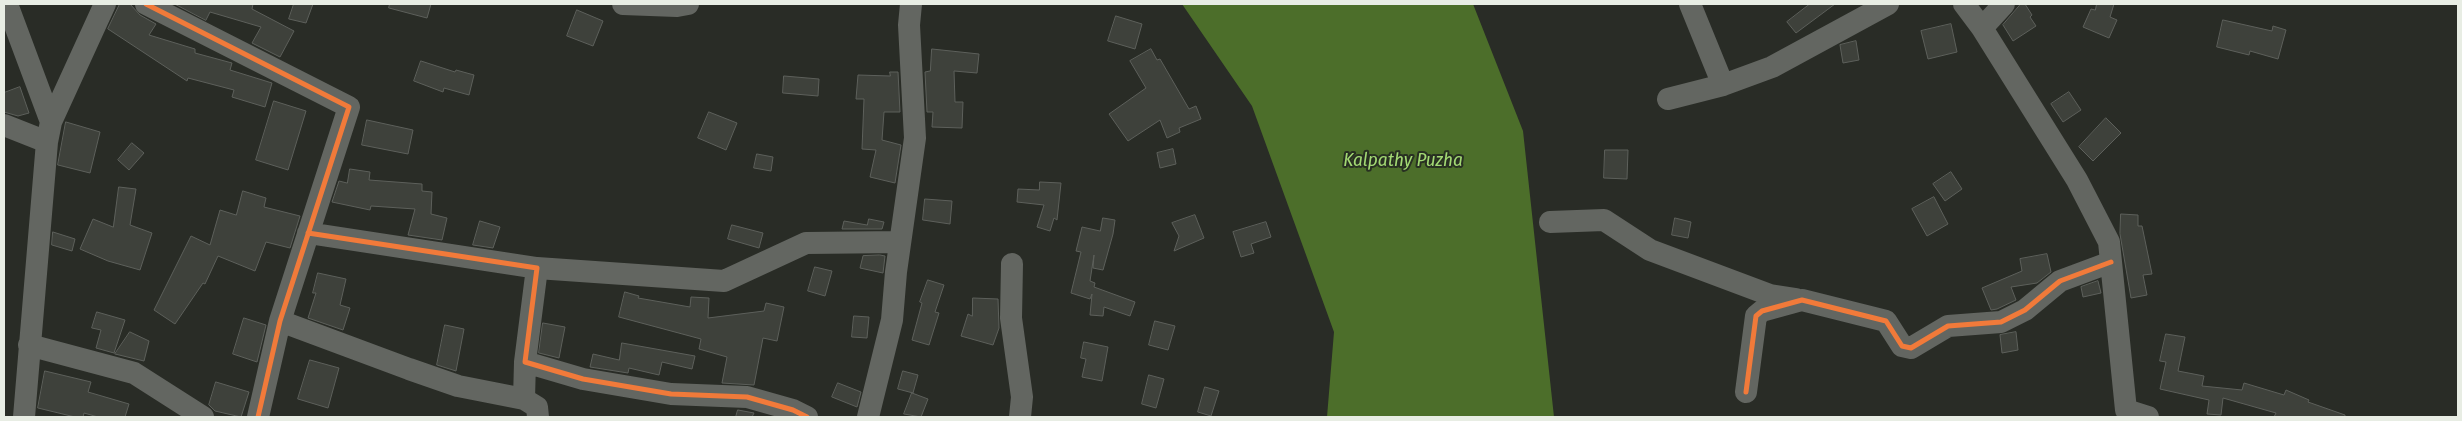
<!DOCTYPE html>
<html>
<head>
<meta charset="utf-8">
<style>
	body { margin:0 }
	#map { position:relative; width:2462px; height:421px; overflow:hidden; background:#292c26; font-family:"Fira Sans Condensed",sans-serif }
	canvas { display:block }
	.frame { position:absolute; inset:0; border:5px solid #e8ede4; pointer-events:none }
</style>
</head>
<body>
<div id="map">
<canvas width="2462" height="421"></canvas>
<div class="frame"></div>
</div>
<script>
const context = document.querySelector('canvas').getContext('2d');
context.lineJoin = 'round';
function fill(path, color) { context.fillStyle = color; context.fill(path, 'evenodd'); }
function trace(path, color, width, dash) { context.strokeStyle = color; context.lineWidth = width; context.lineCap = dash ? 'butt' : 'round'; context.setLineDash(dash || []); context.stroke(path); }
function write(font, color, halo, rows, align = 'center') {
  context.font = font + ' "Fira Sans Condensed",sans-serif'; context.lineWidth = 4; context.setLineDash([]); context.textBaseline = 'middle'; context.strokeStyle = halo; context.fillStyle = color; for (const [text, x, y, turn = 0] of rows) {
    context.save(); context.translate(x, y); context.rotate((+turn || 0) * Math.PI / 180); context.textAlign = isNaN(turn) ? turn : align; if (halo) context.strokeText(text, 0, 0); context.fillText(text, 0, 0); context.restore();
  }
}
fill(new Path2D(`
	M1182 4H1473L1523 131 1554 417H1327L1334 332 1252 106Z`), '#4c6e2a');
const building = new Path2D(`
	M120 4H130L140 15 156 24 149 35 195 49V53L232 63 230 70 272 83 265 107 232 97 234 90 188 78 187 81 108 29Z
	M175 4H253L252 9 294 31 280 57 252 43 261 27 210 12 206 20Z
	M294 4H313L306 23 289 19Z
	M390 4H431L427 18 389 8Z
	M1810 4H1835L1796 33 1787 22Z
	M2021 4H2025L2032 15 2030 17 2036 26 2013 41 2003 25Z
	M2097 4H2114L2110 17 2117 20 2109 38 2083 27 2091 9 2095 10Z
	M577 10 603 21 593 46 567 36Z
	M1116 16 1142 24 1135 49 1108 41Z
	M2223 20 2272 31 2273 26 2286 30 2278 59 2250 51 2249 55 2217 47Z
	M1951 24 1957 52 1928 59 1921 31Z
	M1856 41 1859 60 1843 63 1840 45Z
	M932 49 979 54 977 73 954 71 955 102H963L962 128 932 127 933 112H927L925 72 930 71Z
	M1151 49 1157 60 1160 59 1189 109 1196 106 1201 119 1179 128 1180 132 1167 138 1160 120 1128 141 1109 114 1146 88 1130 61Z
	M421 61 455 72 456 70 474 75 469 95 444 88 443 92 414 81Z
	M890 72H898L900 112H884L882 140 901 145 895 183 870 177 876 150 862 149 864 99H856L858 75 890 76Z
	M784 76 819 79 818 96 783 93Z
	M20 87 29 113 18 116 4 112V93Z
	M2069 92 2081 110 2063 122 2051 104Z
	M274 101 306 111 288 170 256 160Z
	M709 112 737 123 726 150 698 138Z
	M2106 118 2121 133 2093 161 2079 147Z
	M367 120 413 130 408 154 362 145Z
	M66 122 100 132 90 173 58 165Z
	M132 143 144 153 129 170 118 160Z
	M1173 149 1176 164 1160 168 1157 153Z
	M1605 150H1628L1627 179 1604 178Z
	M757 154 773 157 771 171 754 168Z
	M350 169 370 172 369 180 422 184V191L432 192 431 214 447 218 442 240 408 235 415 209 371 206 370 210 332 202 339 181 347 183Z
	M1951 172 1962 189 1945 201 1933 184Z
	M1040 182 1061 183 1057 220 1054 218 1050 231 1037 227 1044 205 1017 202 1018 189 1039 190Z
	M119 187 136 189 130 225 152 233 140 270 108 261 80 249 93 219 113 227Z
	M243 191 266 198 264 207 300 216 290 248 266 242 255 271 218 256 205 284 203 283 175 324 154 310 191 236 210 245 220 210 236 215Z
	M1934 197 1948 224 1927 236 1912 209Z
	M925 199 952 201 950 224 923 220Z
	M2121 214 2138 215V226H2142L2152 274 2143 275 2147 295 2131 298 2120 234Z
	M1195 215 1204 238 1174 251 1179 236 1172 223Z
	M1103 218 1115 220 1113 234 1103 270 1093 268 1094 255 1090 281 1095 283 1094 287 1135 302 1130 316 1104 307 1103 316 1090 315 1092 294 1090 299 1071 293 1081 252 1076 251 1082 227 1100 231Z
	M1675 218 1691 222 1688 238 1672 235Z
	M869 219 884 222 882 229H842L844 221 867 225Z
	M480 221 500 227 493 248 473 245Z
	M1266 222 1271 237 1251 244 1254 253 1241 257 1233 232Z
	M732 225 763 233 759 248 728 239Z
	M53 232 75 239 72 251 52 245Z
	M2047 254 2051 272 2037 283 2011 287 2016 300 1997 309 1991 310 1982 288 2022 271 2020 259Z
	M880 255 885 256 883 273 860 268 863 256Z
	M815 267 832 271 825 296 808 291Z
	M318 273 346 279 340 305 350 308 343 330 308 318 316 293H313Z
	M928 280 944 285 935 312 939 313 929 345 912 340 922 303 920 302Z
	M2098 281 2101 293 2083 297 2081 287Z
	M625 292 639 296 638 298 690 307 691 297 709 298 708 318 764 311 766 303 784 307 777 341 763 338 754 385 722 383 727 357 699 349 701 339 619 317Z
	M973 298 998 299 999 328 993 345 961 336 968 314 972 316Z
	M97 312 125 320 114 353 96 348 101 330 92 328Z
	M854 316 869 317 867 338 852 337Z
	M244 318 266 325 257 362 233 354Z
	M1155 321 1175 326 1168 350 1149 345Z
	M543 323 565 327 559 358 539 353Z
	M445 325 464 329 456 371 437 365Z
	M130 332 149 341 144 361 115 354Z
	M2016 332 2018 350 2002 353 2000 335Z
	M2166 334 2185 337 2178 371 2204 376 2202 386 2242 390 2244 383 2284 395 2286 390 2309 400 2308 402 2345 415V417H2274L2276 413 2223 398 2221 415 2207 414 2209 400 2160 389 2166 362 2160 361Z
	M1084 342 1108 347 1102 381 1082 377 1086 359 1081 358Z
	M622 343 695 356 692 369 662 362 659 375 629 368 628 373 590 367 593 354 619 360Z
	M310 360 339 368 328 408 298 399Z
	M45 371 91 382 88 392 129 404 125 417H98L84 413 83 417H75L38 408Z
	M903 371 918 375 913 393 898 389Z
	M1149 375 1164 379 1156 408 1142 404Z
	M216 382 249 392 241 417 215 411 209 405Z
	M838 383 861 392 857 407 832 397Z
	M1205 387 1219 391 1211 416 1198 412Z
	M912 393 928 399 921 417 904 414Z
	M738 410 754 413 752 417H736Z`);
fill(building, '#3e413b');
trace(building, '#5d605b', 1);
trace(new Path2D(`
	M7 4 51 122 47 142 24 417
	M146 4 349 107 280 321 258 417
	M623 4 677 6 688 4
	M1690 4 1723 85
	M1964 4 1982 28 2077 180 2109 242 2126 410 2148 417
	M1982 28 2004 4
	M1668 99 1723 85 1772 67 1888 4
	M51 122 105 4
	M4 125 47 142
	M1550 222 1604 220 1650 250 1770 295 1796 299
	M308 233 537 268 525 362 583 379 671 394 747 397 793 410 807 417
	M1012 264 1011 318 1022 397 1020 417
	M537 268 724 281 806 243 900 242
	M280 321 409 369 458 386 524 399 525 362
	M29 345 134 373 203 417
	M1746 392 1756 316 1762 311 1802 300 1886 321 1902 346 1911 348 1948 326 2001 322 2025 310 2060 281 2111 262
	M524 399 537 407 538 417
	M868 417 892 320 896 272 915 138 909 25 911 4`), '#636661', 22);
trace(new Path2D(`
	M146 4 349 107 280 321 258 417
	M308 233 537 268 525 362 583 379 671 394 747 397 793 410 807 417
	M1746 392 1756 316 1762 311 1802 300 1886 321 1902 346 1911 348 1948 326 2001 322 2025 310 2060 281 2111 262`), '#f17a3a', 5);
write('italic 19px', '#a3d974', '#283022', [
	["Kalpathy Puzha",1403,161]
]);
</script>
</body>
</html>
